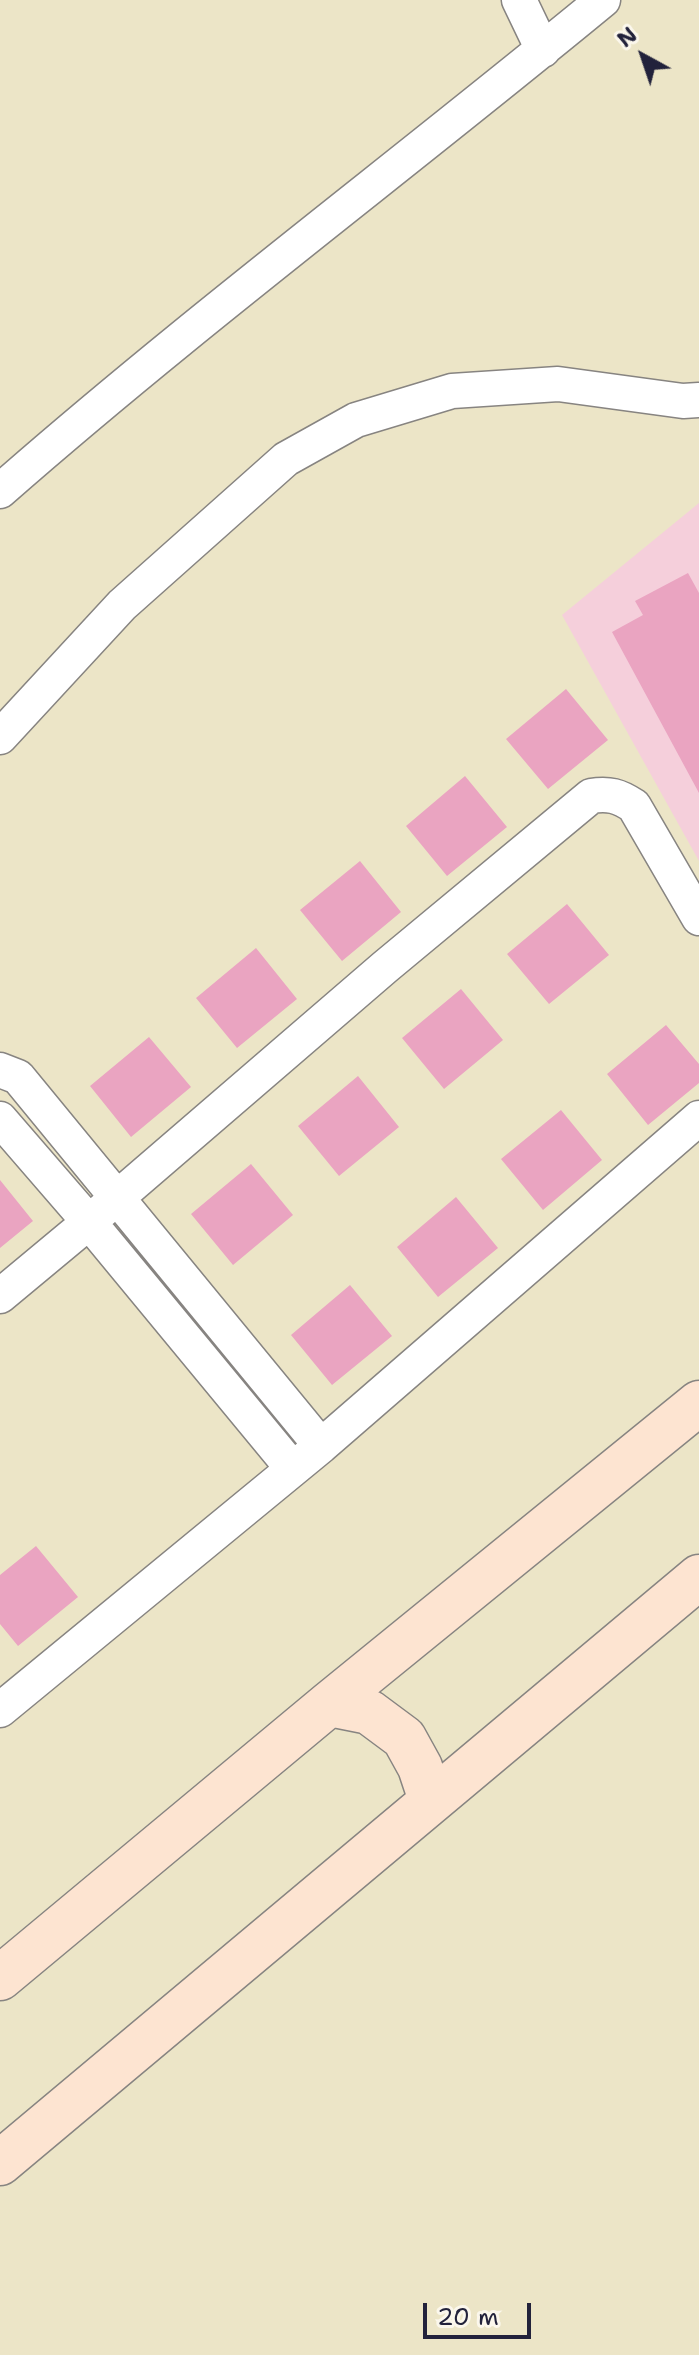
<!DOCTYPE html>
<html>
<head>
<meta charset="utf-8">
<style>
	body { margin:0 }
	#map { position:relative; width:699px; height:2355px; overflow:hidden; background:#ece5c7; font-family:"Shantell Sans",sans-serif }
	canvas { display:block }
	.north { position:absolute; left:603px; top:16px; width:80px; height:80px; -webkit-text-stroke:6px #fbf7ec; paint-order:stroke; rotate:320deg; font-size:22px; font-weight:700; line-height:32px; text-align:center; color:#22223b }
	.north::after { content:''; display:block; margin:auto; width:28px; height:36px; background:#22223b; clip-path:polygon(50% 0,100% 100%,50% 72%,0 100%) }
	.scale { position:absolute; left:423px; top:2303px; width:108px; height:36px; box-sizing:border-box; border:4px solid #22223b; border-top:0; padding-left:10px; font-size:24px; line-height:28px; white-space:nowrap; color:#22223b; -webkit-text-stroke:6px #fbf7ec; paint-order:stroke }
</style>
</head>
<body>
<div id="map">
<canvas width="699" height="2355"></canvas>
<div class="north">N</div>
<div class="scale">20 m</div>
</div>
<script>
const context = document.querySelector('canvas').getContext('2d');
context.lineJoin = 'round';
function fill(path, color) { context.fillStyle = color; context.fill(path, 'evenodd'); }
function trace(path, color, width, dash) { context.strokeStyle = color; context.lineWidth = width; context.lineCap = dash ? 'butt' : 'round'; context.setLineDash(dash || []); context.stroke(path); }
fill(new Path2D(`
	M699 503V861L562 615Z`), '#f5cfdb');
fill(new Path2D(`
	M688 573 699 593V793L612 632 643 615 635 601Z
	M566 689 608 740 548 789 506 739Z
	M465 776 507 827 447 876 406 826Z
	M360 861 401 912 342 961 300 910Z
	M567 904 609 955 549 1004 507 954Z
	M256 948 297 999 237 1048 196 998Z
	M461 989 503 1040 444 1089 402 1038Z
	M666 1025 699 1064V1083L648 1125 607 1074Z
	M149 1037 191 1087 131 1137 90 1086Z
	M358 1076 399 1127 339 1176 298 1126Z
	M561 1110 602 1160 543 1210 501 1159Z
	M251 1164 293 1215 233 1265 191 1214Z
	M0 1180 33 1221 0 1248Z
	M456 1197 498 1248 438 1297 397 1247Z
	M350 1285 392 1336 332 1385 291 1335Z
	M36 1546 78 1597 18 1646 0 1624V1575Z`), '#eaa4c1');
const street = new Path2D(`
	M519 0 543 50
	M0 491C195 320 403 165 603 0
	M0 737 122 605 286 459 356 420 452 391 558 384 683 401 699 400
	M0 1070 18 1077 321 1446
	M0 1119 89 1222 293 1469
	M0 1296 89 1222 385 967 591 796C609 793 619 796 634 806L699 918
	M0 1710 321 1446 699 1118`);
const secondary = new Path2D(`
	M329 1704 369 1712 404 1738 420 1767 431 1800
	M0 1978 329 1704 699 1403
	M0 2163 699 1577`);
trace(street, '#878481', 37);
trace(secondary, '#878481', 47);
trace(street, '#fff', 34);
trace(secondary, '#fde4d1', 44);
</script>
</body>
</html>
